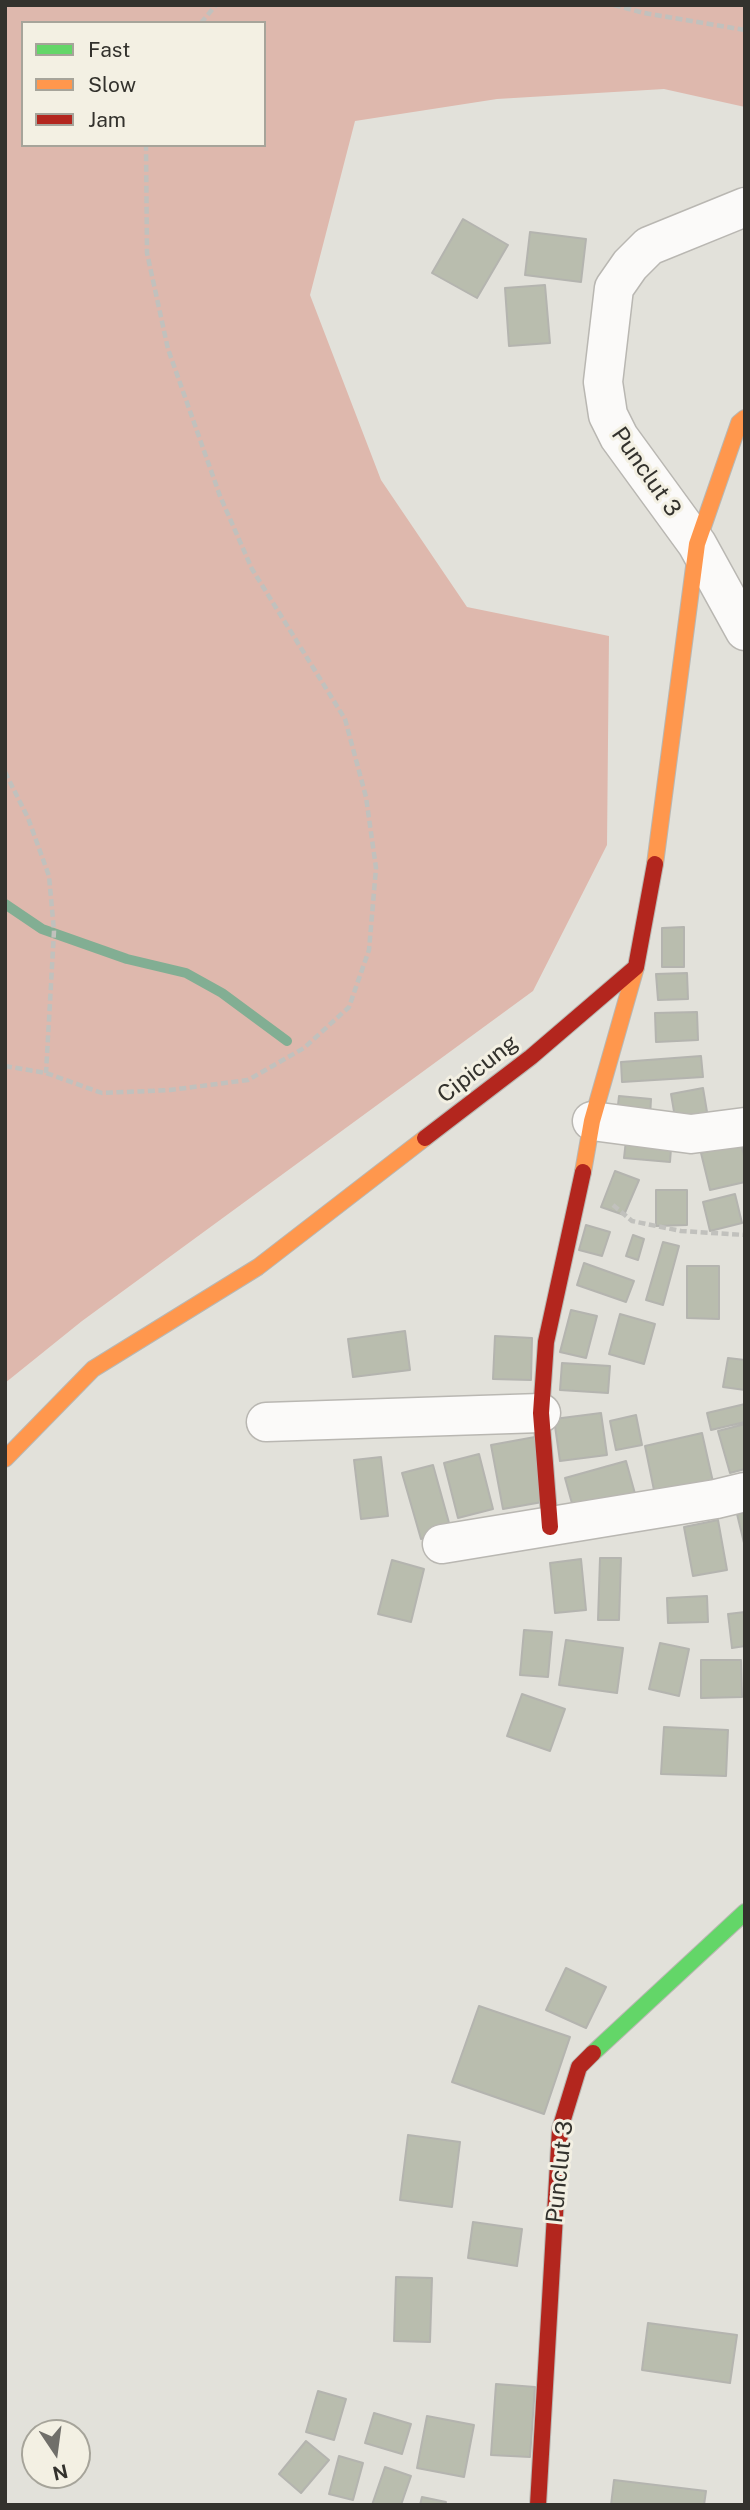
<!DOCTYPE html>
<html>
<head>
<meta charset="utf-8">
<style>
	body { margin:0 }
	#map { position:relative; width:750px; height:2510px; overflow:hidden; background:#e2e1da; font-family:"Public Sans",sans-serif }
	canvas { display:block }
	.frame { position:absolute; inset:0; border:7px solid #33322d; pointer-events:none }
	.legend { position:absolute; left:21px; top:21px; width:245px; height:126px; box-sizing:border-box; background:#f3f0e3; border:2px solid #a6a49a; margin:0; padding:9px 12px; list-style:none; font-size:21px; color:#33322d }
	.legend li { display:flex; align-items:center; gap:14px; height:35px }
	.legend b { width:35px; border:2px solid #a6a49a }
	.north { position:absolute; left:21px; top:2419px; width:70px; height:70px; box-sizing:border-box; background:#f3f0e3; border:2px solid #a6a49a; border-radius:50%; rotate:167deg; font-size:19px; font-weight:700; line-height:28px; text-align:center; color:#33322d }
	.north::after { content:''; display:block; margin:auto; width:24px; height:32px; background:#706f6a; clip-path:polygon(50% 0,100% 100%,50% 72%,0 100%) }
</style>
</head>
<body>
<div id="map">
<canvas width="750" height="2510"></canvas>
<div class="frame"></div>
<ul class="legend">
<li><b style="height:9px;background:#63d668"></b>Fast</li>
<li><b style="height:9px;background:#ff974d"></b>Slow</li>
<li><b style="height:9px;background:#b3261e"></b>Jam</li>
</ul>
<div class="north">N</div>
</div>
<script>
const context = document.querySelector('canvas').getContext('2d');
context.lineJoin = 'round';
function fill(path, color) { context.fillStyle = color; context.fill(path, 'evenodd'); }
function trace(path, color, width, dash) { context.strokeStyle = color; context.lineWidth = width; context.lineCap = dash ? 'butt' : 'round'; context.setLineDash(dash || []); context.stroke(path); }
function write(font, color, halo, rows, align = 'center') {
  context.font = font + ' "Public Sans",sans-serif'; context.lineWidth = 6; context.setLineDash([]); context.textBaseline = 'middle'; context.strokeStyle = halo; context.fillStyle = color; for (const [text, x, y, turn = 0] of rows) {
    context.save(); context.translate(x, y); context.rotate((+turn || 0) * Math.PI / 180); context.textAlign = isNaN(turn) ? turn : align; if (halo) context.strokeText(text, 0, 0); context.fillText(text, 0, 0); context.restore();
  }
}
fill(new Path2D(`
	M5 5H745V107L664 89 497 99 355 121 310 295 381 480 467 607 609 636 607 845 533 991 82 1321 5 1383ZM23 23H264V145H23Z`), '#deb8ad');
trace(new Path2D(`
	M5 904 42 929 127 959 186 973 222 993 287 1041`), '#82ae93', 10);
const building = new Path2D(`
	M463 219 508 245 477 298 432 273Z
	M530 232 586 239 581 282 525 275Z
	M545 285 550 343 509 346 505 288Z
	M684 927V967H662V928Z
	M687 973 688 999 658 1000 656 974Z
	M697 1012 698 1040 656 1042 655 1013Z
	M701 1056 703 1077 622 1082 621 1062Z
	M703 1088 709 1124 677 1129 671 1094Z
	M619 1096 651 1099 650 1117 617 1114Z
	M627 1131 672 1135 670 1162 624 1158Z
	M741 1144 745 1159V1182L710 1190 701 1153Z
	M615 1171 639 1180 624 1215 601 1207Z
	M656 1190H687V1225L656 1226Z
	M735 1194 742 1223 710 1231 703 1202Z
	M586 1225 610 1232 602 1256 579 1250Z
	M633 1235 644 1239 638 1260 626 1256Z
	M663 1242 679 1246 663 1305 646 1300Z
	M584 1263 634 1281 626 1302 577 1285Z
	M687 1266H719V1319L687 1318Z
	M571 1310 597 1316 586 1358 560 1352Z
	M620 1314 655 1324 644 1364 609 1354Z
	M405 1331 410 1370 353 1377 348 1339Z
	M495 1336 532 1338 531 1380 493 1379Z
	M728 1358 745 1360V1390L723 1387Z
	M562 1363 610 1366 608 1393 560 1390Z
	M745 1404V1422L711 1430 707 1413Z
	M601 1413 607 1455 560 1461 554 1419Z
	M636 1415 642 1445 616 1450 610 1421Z
	M745 1424V1469L730 1473 718 1431Z
	M702 1433 713 1482 655 1495 645 1446Z
	M535 1437 548 1501 503 1509 491 1445Z
	M479 1454 493 1509 458 1518 444 1463Z
	M381 1457 388 1516 361 1519 354 1460Z
	M626 1461 637 1501 576 1518 565 1478Z
	M433 1465 451 1530 421 1539 402 1473Z
	M745 1512V1547L737 1514Z
	M718 1520 727 1570 693 1576 684 1527Z
	M600 1558H621L619 1620H598Z
	M581 1559 586 1610 555 1613 550 1563Z
	M392 1560 424 1569 411 1622 378 1614Z
	M707 1596 708 1622 668 1623 667 1598Z
	M745 1612V1646L732 1648 728 1614Z
	M524 1630 552 1632 548 1677 520 1675Z
	M566 1640 623 1648 617 1693 559 1685Z
	M660 1643 689 1649 679 1696 649 1689Z
	M701 1660H741L742 1697 701 1698Z
	M522 1694 565 1709 550 1751 507 1736Z
	M664 1727 728 1730 726 1776 661 1774Z
	M566 1968 606 1987 586 2028 546 2010Z
	M479 2006 570 2037 544 2114 452 2082Z
	M408 2135 460 2142 452 2207 400 2200Z
	M473 2222 522 2229 517 2266 468 2258Z
	M396 2277 432 2278 430 2342 394 2341Z
	M648 2323 737 2335 730 2383 642 2370Z
	M496 2384 535 2387 530 2457 491 2455Z
	M318 2391 346 2399 334 2440 306 2432Z
	M374 2413 411 2424 402 2454 365 2443Z
	M427 2416 474 2425 464 2477 417 2468Z
	M306 2441 329 2460 301 2493 279 2474Z
	M339 2456 363 2463 353 2500 329 2494Z
	M385 2467 411 2476 401 2505H372Z
	M614 2480 706 2491 704 2505H611Z
	M422 2497 446 2502 445 2505H420Z`);
fill(building, '#b9bdae');
trace(building, '#b4b4af', 2);
const street = new Path2D(`
	M745 207 649 246 630 265 614 288 603 382 608 415 619 437 697 544 745 631
	M592 1121 691 1134 745 1127
	M266 1422 541 1413
	M442 1544 716 1499 745 1492`);
const fast = new Path2D(`
	M593 2053 745 1912`);
const slow = new Path2D(`
	M655 864 697 544 739 423 745 418
	M583 1172 592 1121 636 967
	M5 1459 93 1369 258 1267 425 1138`);
const jam = new Path2D(`
	M425 1138 531 1057 636 967 655 864
	M550 1527 541 1413 546 1342 583 1172
	M538 2505 560 2129 579 2067 593 2053`);
trace(street, '#b9b7b2', 41);
trace(fast, '#b9b7b2', 18);
trace(slow, '#b9b7b2', 18);
trace(jam, '#b9b7b2', 18);
trace(new Path2D(`
	M614 5 644 13 745 30
	M201 23 216 5
	M5 772 28 818 49 876 54 931 46 1073
	M5 1066 46 1073 102 1093 170 1090 248 1080 304 1048 349 1007 369 950 376 868 366 797 345 719 252 569 220 496 168 349 147 253 146 145
	M613 1205 632 1221 681 1231 745 1235`), '#c1c1bd', 4.5, [7, 3.5]);
trace(street, '#fbfaf9', 38);
trace(fast, '#63d668', 16);
trace(slow, '#ff974d', 16);
trace(jam, '#b3261e', 16);
write('23px', '#33322d', '#f3f0e3', [
	["Punclut 3",646,472,55],
	["Cipicung",478,1069,-38],
	["Punclut 3",560,2172,-84]
]);
</script>
</body>
</html>
